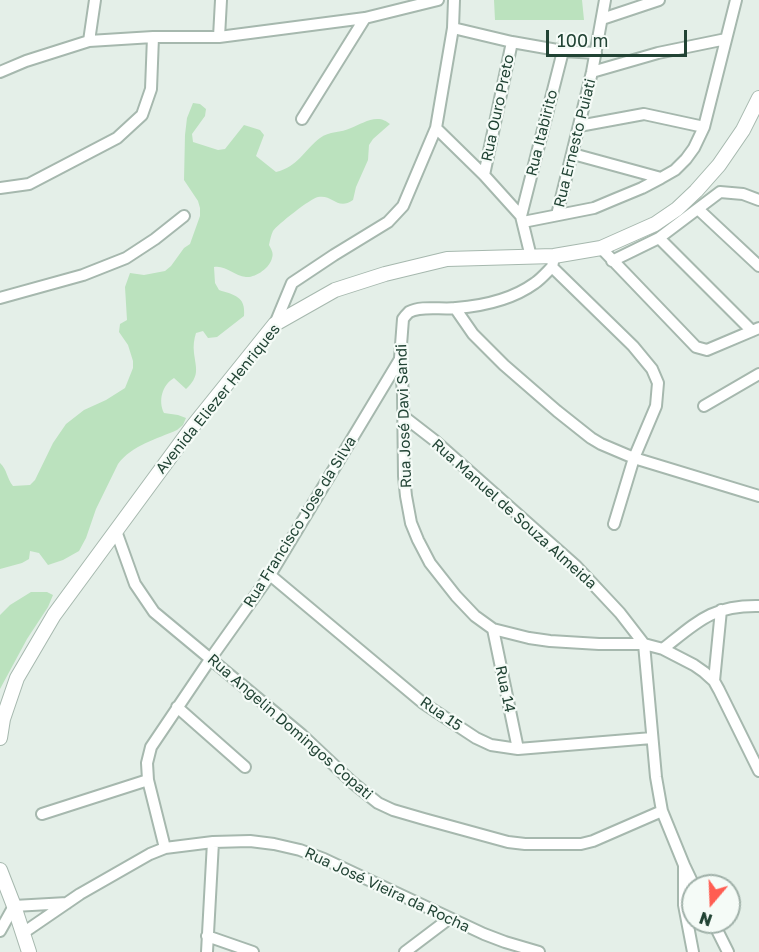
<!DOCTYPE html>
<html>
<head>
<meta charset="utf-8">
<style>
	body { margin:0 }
	#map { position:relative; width:759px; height:952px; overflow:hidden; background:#e4efe8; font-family:"Golos Text",sans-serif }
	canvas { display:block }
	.north { position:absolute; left:681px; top:874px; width:60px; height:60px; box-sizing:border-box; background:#f5fbf7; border:2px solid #a0b1a9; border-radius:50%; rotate:199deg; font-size:16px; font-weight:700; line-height:24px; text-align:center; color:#214334 }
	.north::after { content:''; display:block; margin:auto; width:21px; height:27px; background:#ff5d52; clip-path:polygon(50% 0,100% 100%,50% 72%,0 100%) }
	.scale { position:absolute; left:546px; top:30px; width:141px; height:27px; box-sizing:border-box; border:3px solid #214334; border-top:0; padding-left:8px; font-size:18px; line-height:21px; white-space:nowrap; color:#214334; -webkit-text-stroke:4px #f5fbf7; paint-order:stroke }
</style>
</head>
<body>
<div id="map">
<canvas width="759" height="952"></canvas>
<div class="north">N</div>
<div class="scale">100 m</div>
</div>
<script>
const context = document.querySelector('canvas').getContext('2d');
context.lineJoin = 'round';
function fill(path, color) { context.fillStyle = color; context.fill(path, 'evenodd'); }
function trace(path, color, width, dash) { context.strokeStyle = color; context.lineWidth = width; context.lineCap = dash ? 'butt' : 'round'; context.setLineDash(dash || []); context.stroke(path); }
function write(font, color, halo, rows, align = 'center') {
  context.font = font + ' "Golos Text",sans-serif'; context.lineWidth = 4.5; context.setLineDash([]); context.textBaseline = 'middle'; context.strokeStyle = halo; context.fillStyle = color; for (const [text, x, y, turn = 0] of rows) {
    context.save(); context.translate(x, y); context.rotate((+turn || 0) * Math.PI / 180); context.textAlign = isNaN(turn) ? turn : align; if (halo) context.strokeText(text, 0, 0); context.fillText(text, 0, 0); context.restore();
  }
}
fill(new Path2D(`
	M494 0H582L584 20H495Z
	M193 103 200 104 206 109 205 116 192 134 193 142 218 150 225 149 244 125 260 130 264 135 256 156 276 172C298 167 304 150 320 138 329 131 341 133 351 128 359 125 368 119 377 119 383 119 386 121 390 124L373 139 369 145 368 160 356 187 353 200C337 211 333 194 318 197 311 198 277 225 273 231 271 235 270 240 269 245 271 249 274 253 272 258 270 268 255 278 246 277 234 276 226 265 214 267L215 283 219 290C234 295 246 296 244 316L217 337 208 338 203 331 196 333C194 339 193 346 194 353 196 369 200 376 186 389L174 378C162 385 158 401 164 413L178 415 186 418 183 425 177 430C157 439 132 445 118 464L96 509 86 538 79 551 63 560 48 565 39 553 30 551 29 559 22 563 0 569V463C7 469 7 479 13 486L30 485 35 480 53 443 66 424 84 410 106 400 125 388 133 368V361L128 345 119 332 120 324 127 320 125 287 130 273 144 275 165 271 171 266 184 248 190 244 200 216V208L198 201 184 180 185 135 187 118Z
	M31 592H47L53 595 48 607 27 639 0 689V615L10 605Z`), '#bbe2be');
const minor = new Path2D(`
	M602 19 659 0
	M453 28 512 42 563 51 596 53
	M219 37 221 0
	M89 41 95 0
	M0 72 26 61 89 41 153 37H219L365 18 438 0
	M592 72 658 53 726 39
	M302 119 365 18
	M579 126 644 114 704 127
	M436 128 484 175 521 216 531 257
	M573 154 661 178
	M484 175 512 42
	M0 188 29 184 117 138 142 115 151 89 153 37
	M698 209 759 266
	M557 215 592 72 605 0
	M521 216 563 51
	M523 222 594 208 613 200 642 188 661 178 675 170 686 159 694 148 704 127 736 0
	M659 238 752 331
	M601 248 696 347 707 350 759 328
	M612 261 659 238 720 192 743 194 759 200
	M553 262 552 267 633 346 652 369 658 383 656 406 634 458 614 524
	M552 267C547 272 541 279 535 283 513 299 482 306 456 308 442 310 422 305 409 312 407 314 405 316 403 319L400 358 403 393 404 476 406 496 411 523 418 540 430 563 456 596 475 616 493 629 529 638 550 641 599 644H644L663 649 694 665 704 672 714 681 719 690 759 771
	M0 298 83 275 126 258 155 239 184 216
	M455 308 473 334 504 365 557 411 591 438 601 444 634 458 759 496
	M275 324 292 283 334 255 388 222 403 206 436 128 453 28 454 0
	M704 406 759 374
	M403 416 434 440 576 566 620 613 644 644
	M116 531 135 584 154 612 302 735 353 783 378 803 393 810 424 819 508 842 525 844H581L593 841 662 811
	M270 575 423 703 476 738 491 745 518 749 652 738
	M493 629 518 749
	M644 644 656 777 662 811 684 865 694 886
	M663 649C697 622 712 605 759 606
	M714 681 721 610
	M177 707 245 767
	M42 814 148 780
	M165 848 148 780 147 763 151 747 211 658 270 575 400 359
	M684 866V905L693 952
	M713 922 728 952
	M0 931 14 906 67 903
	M23 933 80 894 150 854 165 848 213 842 250 841 274 844 300 850 324 859 484 934 505 942 539 952
	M207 936 253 952
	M207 952 213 842
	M405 952 450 918`);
const tertiary = new Path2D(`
	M0 738 3 719 17 678 54 615 193 426 275 324 335 290 385 274 447 259 554 256 601 248 655 224 677 209 696 191 719 165 743 130 759 98
	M0 870 14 906 29 952`);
trace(minor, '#a6b8ae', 14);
trace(tertiary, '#a6b8ae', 16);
trace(minor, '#fff', 10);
trace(tertiary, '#fff', 14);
write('15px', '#214334', '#f5fbf7', [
	["Rua Ouro Preto",498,108,-78],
	["Rua Itabirito",542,133,-76],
	["Rua Ernesto Puiati",575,143,-76],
	["Avenida Eliezer Henriques",218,399,-51],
	["Rua José Davi Sandi",404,416,-92],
	["Rua Manuel de Souza Almeida",514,514,42],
	["Rua Francisco Jose da Silva",300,522,-58],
	["Rua 14",505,689,78],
	["Rua 15",441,714,35],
	["Rua Angelin Domingos Copati",290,727,41],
	["Rua José Vieira da Rocha",387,890,25]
]);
</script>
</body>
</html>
